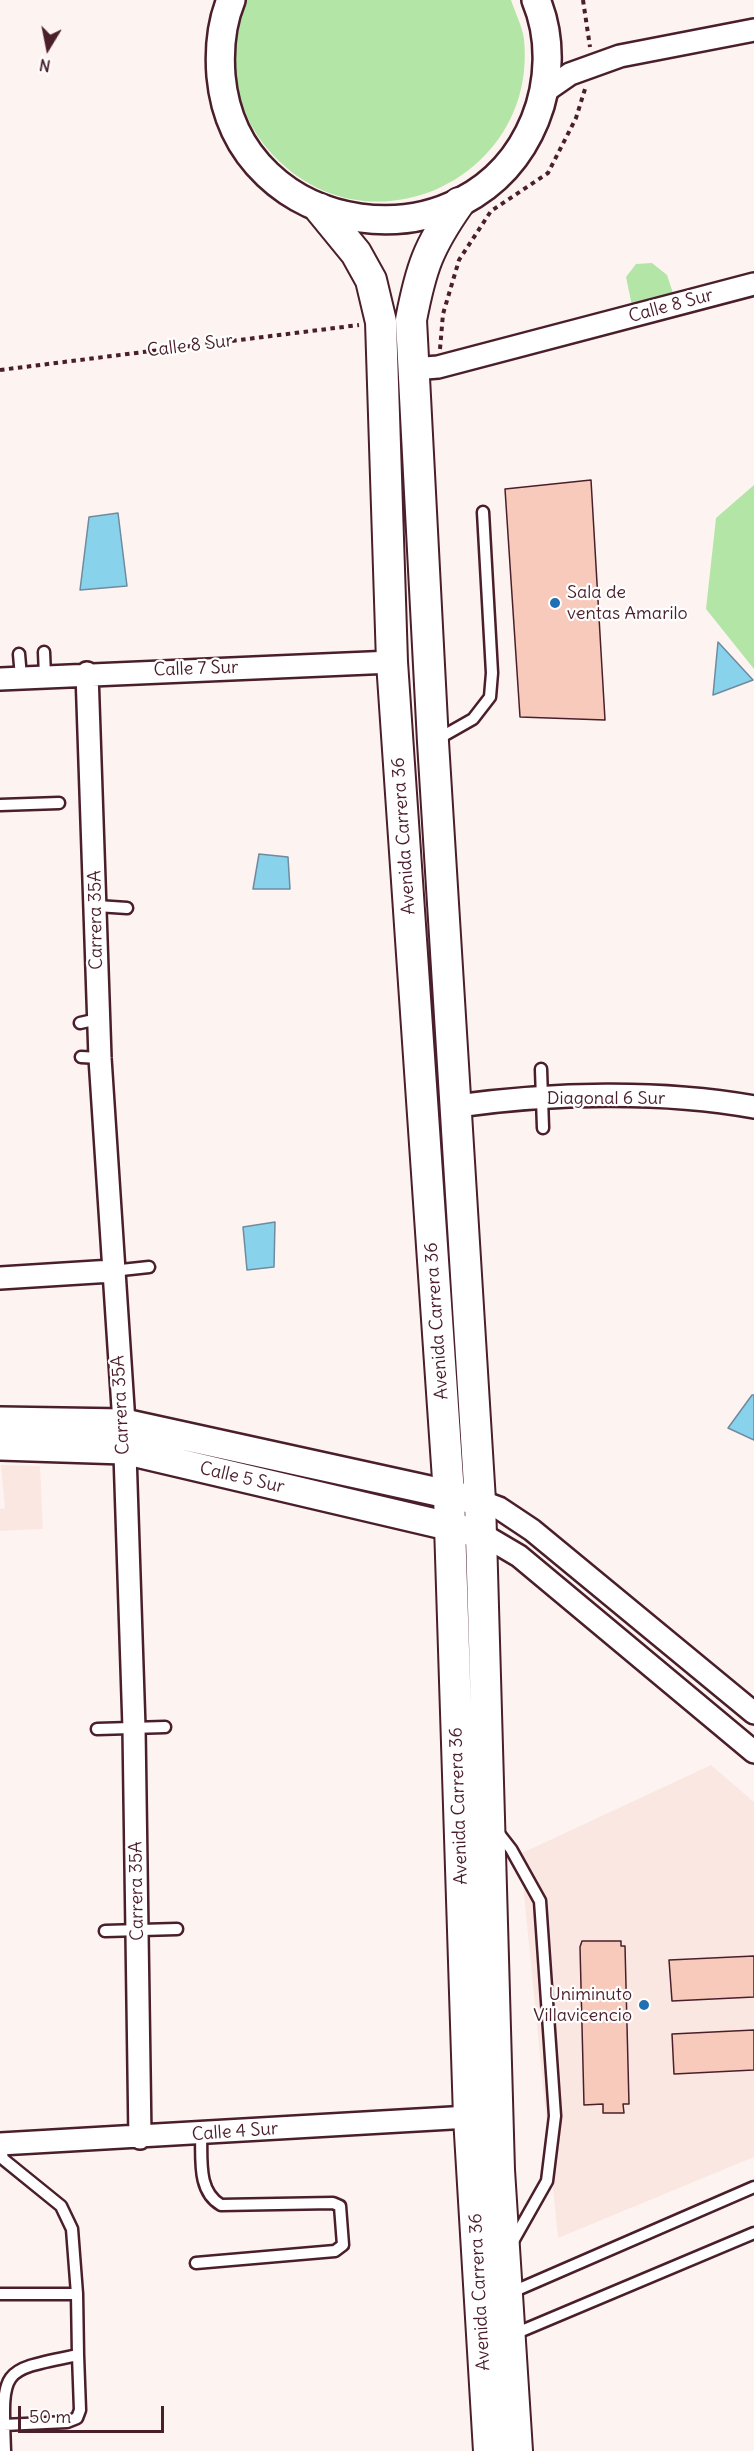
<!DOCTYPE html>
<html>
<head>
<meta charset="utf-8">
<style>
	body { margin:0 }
	#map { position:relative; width:754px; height:2451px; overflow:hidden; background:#fdf4f1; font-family:Delius,sans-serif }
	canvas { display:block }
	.north { position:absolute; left:18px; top:18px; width:60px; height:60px; -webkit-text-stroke:4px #fff; paint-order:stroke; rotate:190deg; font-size:16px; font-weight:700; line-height:24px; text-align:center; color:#4a1f2b }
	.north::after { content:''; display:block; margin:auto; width:21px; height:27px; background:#4a1f2b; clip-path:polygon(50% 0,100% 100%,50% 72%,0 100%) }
	.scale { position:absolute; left:18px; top:2406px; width:146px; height:27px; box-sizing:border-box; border:3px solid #4a1f2b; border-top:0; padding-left:8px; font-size:18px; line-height:21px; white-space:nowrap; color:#4a1f2b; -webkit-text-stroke:4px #fff; paint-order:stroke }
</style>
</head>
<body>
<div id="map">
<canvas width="754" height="2451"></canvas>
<div class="north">N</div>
<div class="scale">50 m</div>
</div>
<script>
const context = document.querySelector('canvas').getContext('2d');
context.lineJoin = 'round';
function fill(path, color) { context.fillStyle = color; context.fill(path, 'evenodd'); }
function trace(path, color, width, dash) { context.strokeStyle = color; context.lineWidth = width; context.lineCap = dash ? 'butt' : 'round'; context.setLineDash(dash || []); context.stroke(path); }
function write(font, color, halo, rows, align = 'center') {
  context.font = font + ' Delius,sans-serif'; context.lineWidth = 4.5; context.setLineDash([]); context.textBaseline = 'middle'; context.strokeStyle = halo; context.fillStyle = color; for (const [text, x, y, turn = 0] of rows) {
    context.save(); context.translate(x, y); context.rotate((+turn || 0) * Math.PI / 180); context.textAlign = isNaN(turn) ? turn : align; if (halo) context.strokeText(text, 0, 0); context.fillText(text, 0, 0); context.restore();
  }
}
fill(new Path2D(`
	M1 1465 40 1466 43 1529 0 1531V1509L5 1508Z
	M711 1765 754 1802V2157L558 2238 520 1854Z`), '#fbe7e1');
fill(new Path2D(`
	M246 0H511C515 12 522 26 524 39 538 178 370 257 274 156 254 135 240 109 237 80 233 54 233 24 246 0Z
	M652 263 667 275 673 293 632 306 626 277 636 264Z
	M754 485V669L706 609 716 518Z`), '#b3e5a6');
const water = new Path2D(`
	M118 513 127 586 80 590 89 517Z
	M718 642 753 680 713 695Z
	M259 854 288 857 290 889H253Z
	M275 1222 274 1267 247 1270 243 1227Z
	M752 1395H754V1440L728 1428Z`);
fill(water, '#89d2eb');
trace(water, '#708a9e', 1.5);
const building = new Path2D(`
	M591 480 605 720 520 717 505 489Z
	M582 1941H621V1946H625L629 2104H623L624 2113H603V2104L584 2105 580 1947Z
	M754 1956V1997L672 2001 669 1960Z
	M754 2030V2070L674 2074 672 2034Z`);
fill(building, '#f7cabb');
trace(building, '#4a1f2b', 1.5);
const service = new Path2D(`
	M44 652 45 676
	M19 654 21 677
	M436 740 473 719 490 697 492 673 483 512
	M0 805 59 803
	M97 906 127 908
	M80 1023 98 1019
	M81 1057 100 1058
	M541 1069 543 1128
	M112 1271 149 1267
	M97 1729 165 1727
	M497 1831 511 1849 540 1901 555 2116 547 2181 512 2243
	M105 1931 177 1929
	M0 2144 3 2159 61 2206 72 2229 77 2294 78 2355C0 2371 2 2367 5 2451
	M196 2263 335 2251 343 2245 340 2206 333 2203 221 2205C197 2191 202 2159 201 2134
	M510 2293 754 2187
	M0 2294H77
	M512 2335 754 2233
	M4 2425 67 2422 77 2418 80 2410 78 2355`);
const minor = new Path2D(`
	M544 92 570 74 620 56 754 30
	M413 369 438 367 754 284
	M87 673 100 1058 124 1423 134 1728 140 2138
	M0 679 392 662
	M457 1106C551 1093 661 1090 754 1107
	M0 1278 112 1271
	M480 1501 499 1508 532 1530 754 1713
	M480 1533 519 1556 754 1752
	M0 2144 469 2117`);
const tertiary = new Path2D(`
	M231 0C221 24 219 50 221 76 236 242 472 274 535 120 550 83 552 38 536 0
	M0 1421 124 1423 470 1499
	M0 1446 124 1450 469 1531`);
const secondary = new Path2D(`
	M459 203C428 247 421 268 411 320L433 742 480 1501 499 2170 517 2451
	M320 209 356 253 371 280 381 322 392 662 449 1494 469 2117 489 2451`);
trace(service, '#4a1f2b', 15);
trace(minor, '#4a1f2b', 26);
trace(tertiary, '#4a1f2b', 32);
trace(secondary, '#4a1f2b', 34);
trace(new Path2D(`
	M583 0 590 47
	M440 349 443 314 459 260 491 211 548 173 576 118 585 89
	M0 370 359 325`), '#4a1f2b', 4, [4.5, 4.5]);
trace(service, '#fff', 10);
trace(minor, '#fff', 21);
trace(tertiary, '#fff', 27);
trace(secondary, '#fff', 30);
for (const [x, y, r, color] of [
	[555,603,6,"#1f6fb2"],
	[644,2005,6,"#1f6fb2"]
]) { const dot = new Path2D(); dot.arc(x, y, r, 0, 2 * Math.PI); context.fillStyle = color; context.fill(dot); trace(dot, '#fff', 2); }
write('18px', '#4a1f2b', '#fff', [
	["Calle 8 Sur",671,306,-15],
	["Calle 8 Sur",190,346,-7],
	["Calle 7 Sur",196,669,-2],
	["Avenida Carrera 36",404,836,-94],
	["Carrera 35A",96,920,-91],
	["Diagonal 6 Sur",606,1099],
	["Avenida Carrera 36",437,1321,-94],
	["Carrera 35A",121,1405,-93],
	["Calle 5 Sur",242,1478,13],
	["Avenida Carrera 36",459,1806,-92],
	["Carrera 35A",137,1891,-91],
	["Calle 4 Sur",235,2132,-4],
	["Avenida Carrera 36",480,2292,-93]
]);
write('18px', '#4a1f2b', '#fff', [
	["Sala de",567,593],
	["ventas Amarilo",567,614],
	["Uniminuto",632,1995,"right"],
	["Villavicencio",632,2016,"right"]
], 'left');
</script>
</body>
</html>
